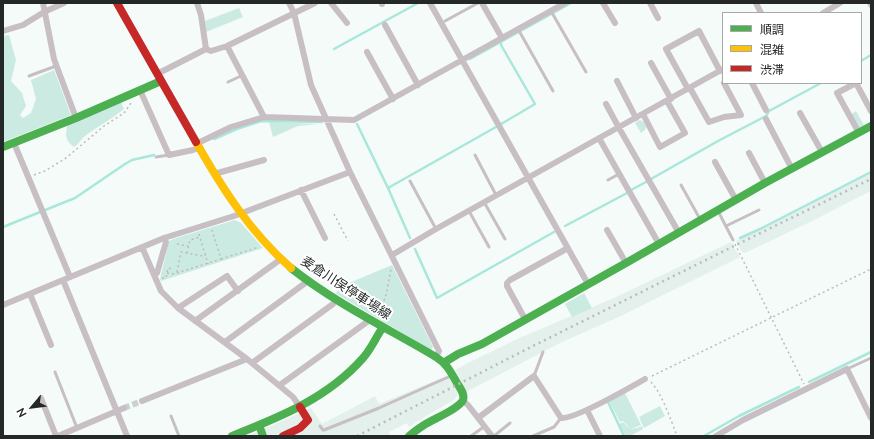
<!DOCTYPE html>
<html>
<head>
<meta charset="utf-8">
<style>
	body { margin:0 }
	#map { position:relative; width:874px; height:439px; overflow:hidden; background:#f5fbf9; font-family:Lato,"Noto Sans JP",sans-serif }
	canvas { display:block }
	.frame { position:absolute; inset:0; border:4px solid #242827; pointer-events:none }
	.legend { position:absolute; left:722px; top:12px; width:140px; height:72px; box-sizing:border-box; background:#fff; border:1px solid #a7a9a9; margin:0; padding:5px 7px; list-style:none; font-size:12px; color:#242827 }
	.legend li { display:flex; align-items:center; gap:8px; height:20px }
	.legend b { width:20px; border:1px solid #a7a9a9 }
	.north { position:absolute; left:12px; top:387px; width:40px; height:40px; -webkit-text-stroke:3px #fff; paint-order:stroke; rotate:242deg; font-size:11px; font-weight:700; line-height:16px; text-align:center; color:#242827 }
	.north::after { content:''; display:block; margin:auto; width:14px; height:18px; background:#242827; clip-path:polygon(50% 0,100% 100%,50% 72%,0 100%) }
</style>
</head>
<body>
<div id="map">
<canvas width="874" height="439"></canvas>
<div class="frame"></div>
<ul class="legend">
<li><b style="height:5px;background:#4caf50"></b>順調</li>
<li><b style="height:5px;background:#ffc107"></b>混雑</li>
<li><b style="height:5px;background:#c62828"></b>渋滞</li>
</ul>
<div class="north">N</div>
</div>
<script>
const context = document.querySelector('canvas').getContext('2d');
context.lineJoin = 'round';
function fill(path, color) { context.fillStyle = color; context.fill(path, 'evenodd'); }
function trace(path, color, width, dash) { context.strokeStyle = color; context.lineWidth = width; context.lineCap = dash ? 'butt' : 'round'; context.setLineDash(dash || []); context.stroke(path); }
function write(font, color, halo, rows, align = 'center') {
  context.font = font + ' Lato,"Noto Sans JP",sans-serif'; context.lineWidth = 4; context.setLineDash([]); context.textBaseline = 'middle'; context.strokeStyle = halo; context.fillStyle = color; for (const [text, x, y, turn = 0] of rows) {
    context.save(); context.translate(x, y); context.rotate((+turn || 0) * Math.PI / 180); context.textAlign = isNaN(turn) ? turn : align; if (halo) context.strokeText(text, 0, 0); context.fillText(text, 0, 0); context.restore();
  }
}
fill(new Path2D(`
	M871 173V191L810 222 745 253 742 252 736 241Z
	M731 242 740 257 621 316 560 343 466 392 455 370 468 363 517 339 614 298Z
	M449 375 458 393 457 394V396L454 400 428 415 409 427 407 423 389 432 391 436H248L311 408 322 424 375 396 379 404Z`), '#e3f0ec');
fill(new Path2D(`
	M239 8 243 17 206 32 205 21Z
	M9 35 16 60 11 81 22 93 26 106 20 115 23 118 31 113 36 99 31 80 54 70 71 115 3 142V36Z
	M121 102 124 109C112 119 98 126 85 136 81 139 79 144 74 147 64 139 66 136 67 125Z
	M856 111 864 125 858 128 850 115Z
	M640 120 645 123 646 127 645 130 641 133 635 123Z
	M269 122 318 124 298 126 273 137Z
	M235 220 241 223 263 248 161 281 160 279 169 241 173 239Z
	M392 265 433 347 431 350 335 293 349 283Z
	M584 293 592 308 572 317 565 304Z
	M625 393 641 425 631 429 637 428 642 426 643 429 630 436H626L619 424 623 422 628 427 630 428 623 421 620 422 609 401Z
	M660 406 665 416 644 428 639 417Z`), '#cbeae2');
trace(new Path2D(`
	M334 49 418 3
	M470 59 571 3
	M861 61 871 55
	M357 124 388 188 410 238
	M214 139 237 129 261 121 322 122
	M651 179 718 141 766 116 769 111 821 83
	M388 188 496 127 535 104 501 45V42
	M631 190 646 182
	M565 226 627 193
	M3 227 75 198 125 164 132 160 154 155
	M740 238 760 229 871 172
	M415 249 437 298 554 232
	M809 382 871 352
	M608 402 624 436
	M704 436 739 416 799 387`), '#a8e7da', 2.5);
trace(new Path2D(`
	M124 408 142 401`), '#cbd1cf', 6, [6, 3]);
trace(new Path2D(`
	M34 175 45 171 66 158 104 126 124 113 131 103
	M334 214 348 241
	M199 234 208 264
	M177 244 188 246
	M735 244 804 384
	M187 253 190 240 200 237
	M221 259 259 247
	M177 272 181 252 203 256 206 255
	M167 273 174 274 221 259 212 230
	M162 278H166L168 268 172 269
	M379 315 386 295 391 269
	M652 376 871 269
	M651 382C662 394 671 420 677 436`), '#bfbabd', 1.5, [2, 3]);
trace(new Path2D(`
	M551 11 586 72
	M445 21 478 3
	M518 29 553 91
	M29 76 56 66
	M228 82 243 75
	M475 155 496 195
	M156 157 169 155
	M608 180 619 174
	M410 181 436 229
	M681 185 700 219
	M484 202 505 239
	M469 211 489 247
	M718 211 733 240
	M726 226 759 210
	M847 369 871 358
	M55 372 77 428
	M534 376 543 352
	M171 416 179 436
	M320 426 323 430H324L379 408 437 382 453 375
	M471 436 485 426
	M494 436 510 423
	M533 436 554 427 561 418`), '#c7bfc3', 3);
trace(new Path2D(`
	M43 3 54 59 76 118
	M197 3 201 15 206 49
	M289 3 294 13 311 85 350 172 439 351 436 357
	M331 3 347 23
	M382 3V4
	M430 3 588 284
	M482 3 502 38
	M603 3 615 23
	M650 3 658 18
	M756 3 761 13
	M870 3 871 5
	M823 13 840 3
	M385 25 418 85
	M3 31 23 25 44 12 64 3
	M227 46 264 117
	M367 52 393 99
	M651 63 671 99
	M157 74 206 49 211 51 227 46 315 3
	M617 81 636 118
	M752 83 766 110
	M690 88 709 122 724 117 741 115 724 83
	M688 89 666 49 699 31 720 71
	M140 90 169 155 193 150 199 148
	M606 104 619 128 679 233
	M800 113 822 152
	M643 114 660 147 685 133 667 101
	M766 119 792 169
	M859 133 837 93 856 83 871 111
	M599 138 659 244
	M14 143 70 277
	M196 144 231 127 264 117 354 120 565 3
	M749 153 765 183
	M715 162 736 200
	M214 174 264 160
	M301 190 325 238
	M607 230 626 263
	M142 247 161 291 178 308 247 359 293 397 300 407
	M392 255 436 229 723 69
	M154 275 157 273 166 242 164 238
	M63 280 127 436
	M30 294 51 345
	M3 305 164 238 234 216 350 172
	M178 308 227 276 238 291
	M525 319 507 286V283L510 280 568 248
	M195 321 281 259
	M225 342 308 281
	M252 363 333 304 336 300
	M280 385 367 322 368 319
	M41 398 56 436
	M142 401 247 359
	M463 401 468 405 492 436
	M587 410 600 436
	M478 418 534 376 561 418C573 420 631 387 645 379
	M58 436 124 408
	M716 436 743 420 847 369 871 418`), '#c7bfc3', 6);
trace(new Path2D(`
	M3 147 76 118 161 81
	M291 268C335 303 387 328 436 357 448 365 450 371 457 383 460 388 465 394 463 400 459 409 433 419 424 425 419 428 414 432 409 436
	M445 362 458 354 482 344 626 263 765 183 871 126
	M259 425 263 436
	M232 436C280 417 328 398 363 358 371 349 376 337 383 327`), '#4caf50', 8);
trace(new Path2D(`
	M196 142C222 188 250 232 291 268`), '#ffc107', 8);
trace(new Path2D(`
	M117 3 196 142
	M283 436 300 428 308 420 300 407`), '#c62828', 8);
trace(new Path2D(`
	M357 436 533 346 736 245 871 179`), '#bdbbbd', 2.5, [2, 4]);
write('13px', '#242827', '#fff', [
	["麦倉川俣停車場線",346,288,33]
]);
</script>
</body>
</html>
